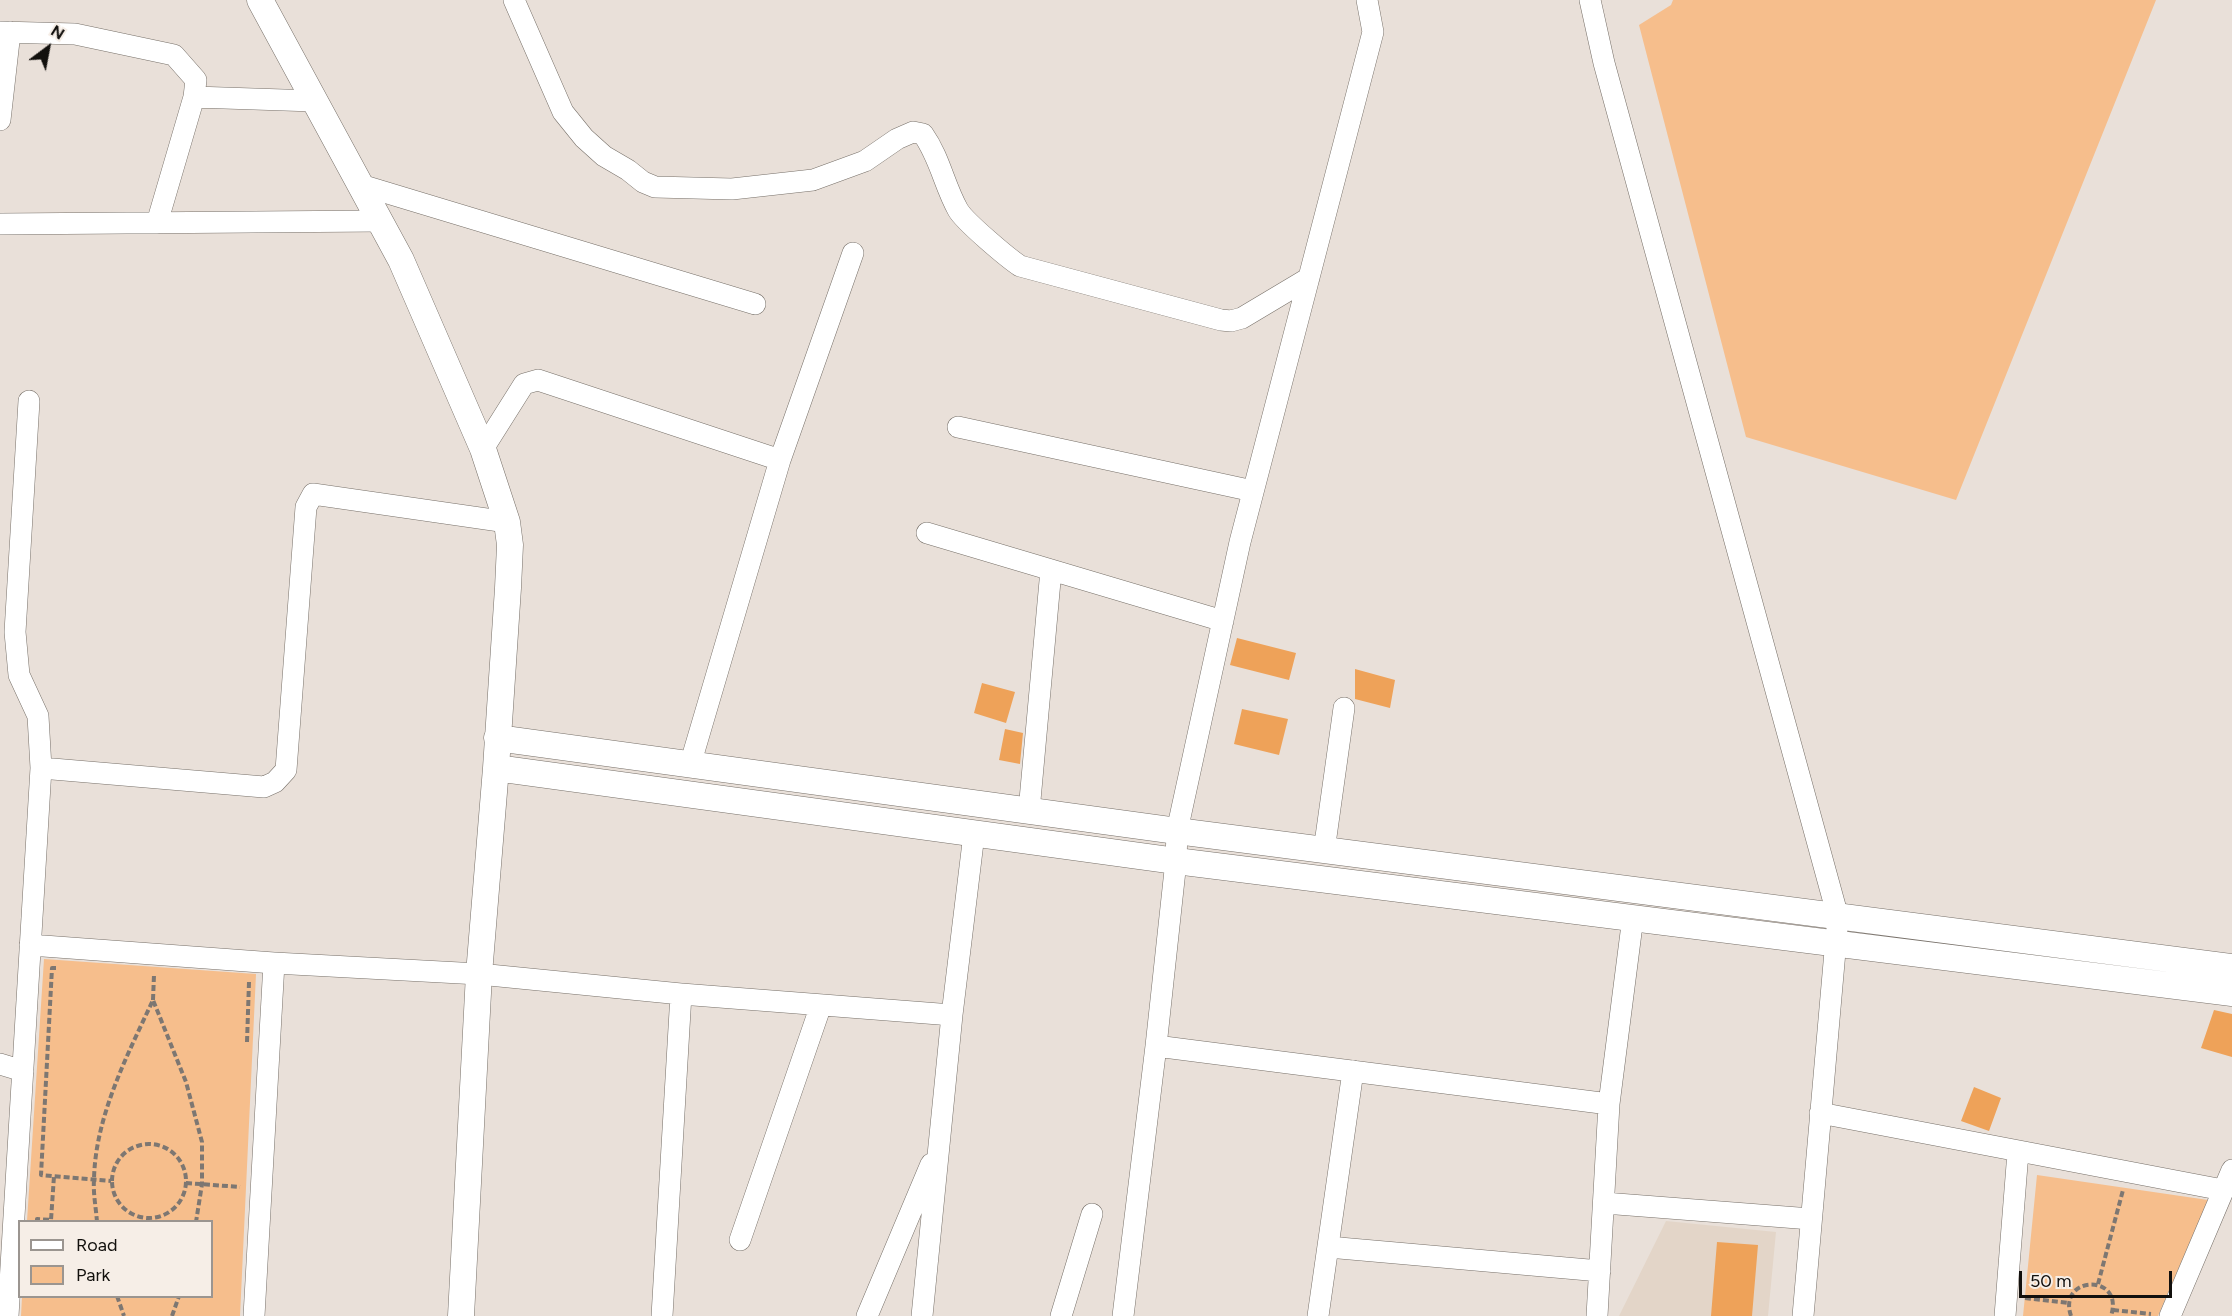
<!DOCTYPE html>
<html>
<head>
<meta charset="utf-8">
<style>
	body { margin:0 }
	#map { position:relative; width:2232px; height:1316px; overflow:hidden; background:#e9e0d9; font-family:Figtree,sans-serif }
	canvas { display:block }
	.legend { position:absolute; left:18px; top:1220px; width:195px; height:78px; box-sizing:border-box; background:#f6eee7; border:2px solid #9b9590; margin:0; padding:8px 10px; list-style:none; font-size:18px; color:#12100d }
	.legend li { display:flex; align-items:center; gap:12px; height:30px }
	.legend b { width:30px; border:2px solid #9b9590 }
	.north { position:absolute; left:18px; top:18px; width:60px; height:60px; -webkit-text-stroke:4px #f6eee7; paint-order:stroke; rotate:32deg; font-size:16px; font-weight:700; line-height:24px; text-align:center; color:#12100d }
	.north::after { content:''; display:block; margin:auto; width:21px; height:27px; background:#12100d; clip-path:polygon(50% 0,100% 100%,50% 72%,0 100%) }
	.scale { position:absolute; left:2019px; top:1271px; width:153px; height:27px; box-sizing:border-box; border:3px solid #12100d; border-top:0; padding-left:8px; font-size:18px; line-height:21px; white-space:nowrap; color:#12100d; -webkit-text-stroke:4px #f6eee7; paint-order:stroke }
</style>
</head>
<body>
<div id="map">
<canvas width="2232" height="1316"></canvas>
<ul class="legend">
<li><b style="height:8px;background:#fff"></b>Road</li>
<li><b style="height:16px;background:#f6be8c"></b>Park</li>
</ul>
<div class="north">N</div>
<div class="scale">50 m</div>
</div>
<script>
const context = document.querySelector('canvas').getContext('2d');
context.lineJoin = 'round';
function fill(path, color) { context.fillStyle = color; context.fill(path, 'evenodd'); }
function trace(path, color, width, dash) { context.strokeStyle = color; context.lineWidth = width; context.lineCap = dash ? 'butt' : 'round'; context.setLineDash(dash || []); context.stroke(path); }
fill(new Path2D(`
	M1666 1221 1776 1232 1768 1316H1619Z`), '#e3d5c8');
fill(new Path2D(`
	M1673 0H2156L1956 500 1746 437 1639 25 1671 5Z
	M44 959 256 974 240 1316H21L22 1297 212 1296V1222L27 1221Z
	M2037 1175 2208 1200 2158 1316H2023Z`), '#f6be8c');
fill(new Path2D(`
	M1237 638 1296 653 1289 680 1230 665Z
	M1355 669 1395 680 1390 708 1355 699Z
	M982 683 1015 692 1006 723 974 713Z
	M1242 709 1288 719 1279 755 1234 744Z
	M1005 729 1023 733 1020 764 999 760Z
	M2214 1010 2232 1014V1057L2201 1048Z
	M1974 1087 2001 1098 1989 1131 1961 1121Z
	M1717 1242 1758 1245 1752 1316H1711Z`), '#eea259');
const minor = new Path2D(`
	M514 0 563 112 584 138 604 156 628 170 643 182 655 187 732 189 813 180 865 161 897 139 913 132 923 134C940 158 944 185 958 210 965 222 1008 258 1020 266L1221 320 1231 321 1242 318 1309 278
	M1590 0 1604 63 1838 917 1803 1316
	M0 32 75 34 174 55 196 80 194 97 157 223
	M194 97 314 101
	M0 120 10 32
	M361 185 755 304
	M0 224 380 221
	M958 427 1253 491
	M483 449 524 384 538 380 780 460
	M927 533 1223 621
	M690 765 780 460 853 253
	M41 768 264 787 275 782 286 770 306 507 313 494 507 522
	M1029 811 1051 570
	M1324 851 1344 708
	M30 945 274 963 479 974 681 994 952 1015
	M1156 1046 1609 1104
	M0 1064 23 1071
	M1820 1113 2223 1190
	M1604 1203 1811 1219
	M740 1240 821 1005
	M1328 1247 1600 1271
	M8 1316 41 768 38 716 19 675 15 632 29 401
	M254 1316 274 963
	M662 1316 681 994
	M867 1316 931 1164
	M922 1316 952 1015 974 834
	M1061 1316 1092 1214
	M1123 1316 1156 1046 1176 861 1177 831 1240 542 1373 32 1367 0
	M1318 1316 1353 1071
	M1597 1316 1609 1104 1633 917
	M2005 1316 2018 1152
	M2170 1316 2232 1170`);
const tertiary = new Path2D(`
	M260 0 401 260 483 449 507 522 510 545 508 588 496 768 479 974 461 1316
	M497 738 1177 831 2232 967
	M496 768 1176 861 2232 993`);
trace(minor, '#777069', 22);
trace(tertiary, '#777069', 27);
trace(new Path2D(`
	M56 968H52L41 1175 111 1181
	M153 1000 154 975
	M247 1042 249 982
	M112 1181a37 37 0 1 1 74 0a37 37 0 1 1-74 0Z
	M186 1183 240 1187
	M37 1222V1219L51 1220 54 1176
	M97 1222C96 1208 93 1193 94 1180 95 1117 127 1056 153 1000L186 1082 202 1142V1184L196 1222
	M2098 1284 2123 1190
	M117 1296 124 1316
	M2025 1298 2069 1303
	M2113 1310 2151 1314
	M172 1316 179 1296
	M2071 1316C2057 1275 2125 1273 2111 1316`), '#7d7772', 4, [6, 3]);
trace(minor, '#fff', 21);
trace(tertiary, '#fff', 26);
</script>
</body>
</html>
